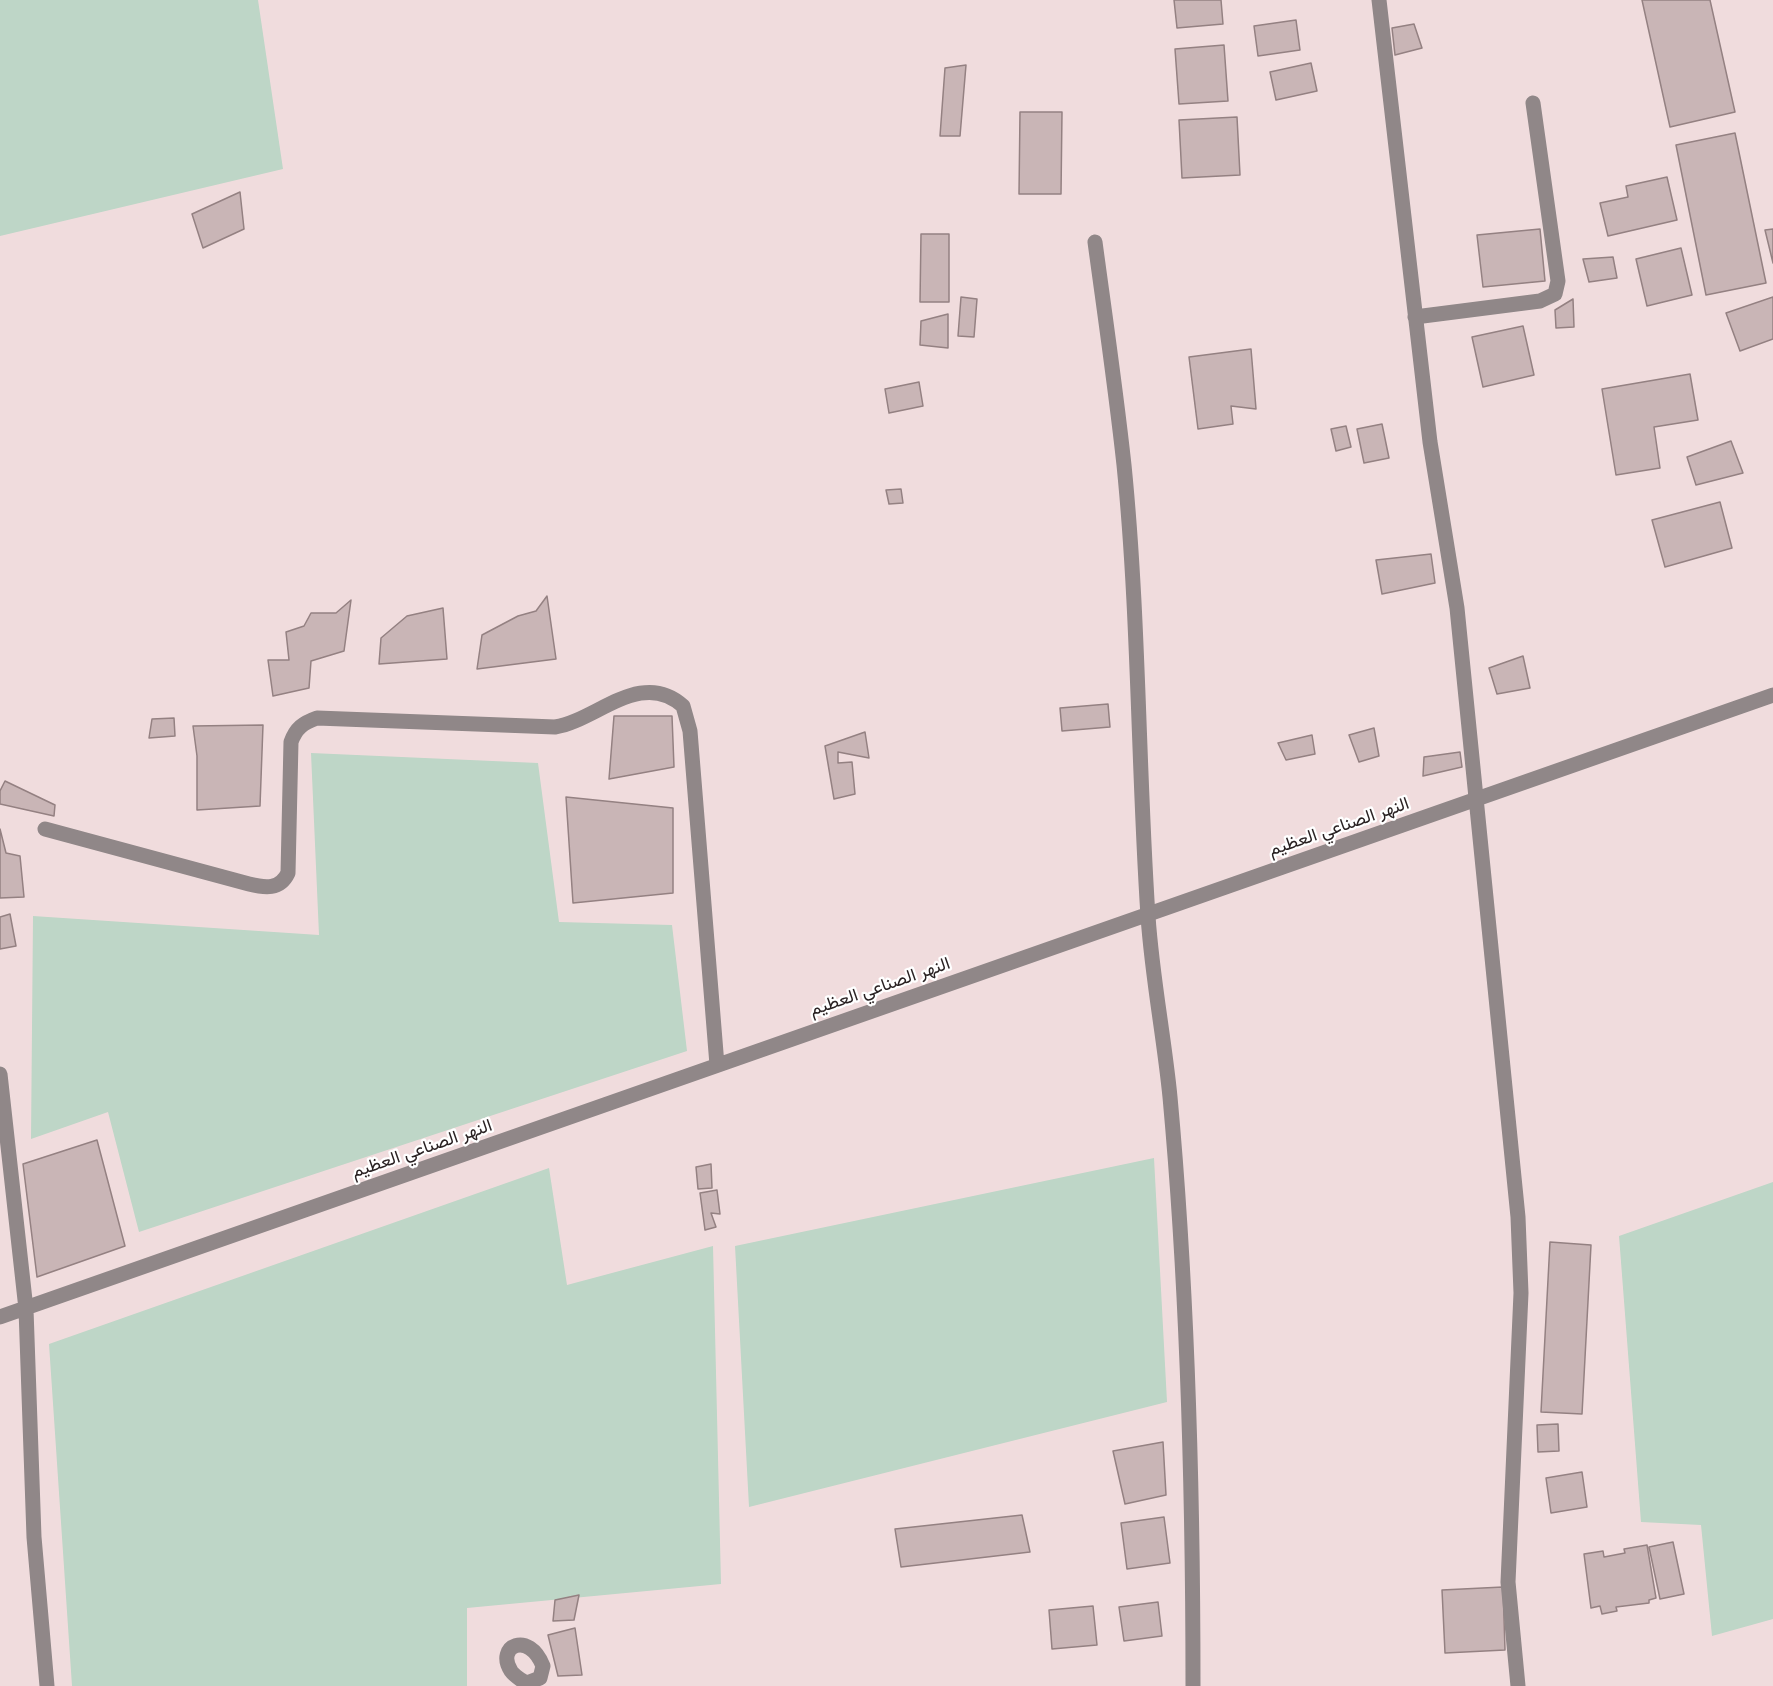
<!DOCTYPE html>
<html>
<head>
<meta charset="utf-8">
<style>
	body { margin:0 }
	canvas { display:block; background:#f0dcdd }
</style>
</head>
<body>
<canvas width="1773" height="1686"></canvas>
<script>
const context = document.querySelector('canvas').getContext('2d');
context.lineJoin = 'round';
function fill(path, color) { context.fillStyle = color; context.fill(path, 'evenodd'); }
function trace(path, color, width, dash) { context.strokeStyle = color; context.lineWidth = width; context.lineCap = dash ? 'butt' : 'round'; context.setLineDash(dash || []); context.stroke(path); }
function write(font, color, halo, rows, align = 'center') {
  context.font = font + ' "Noto Sans",Vazirmatn,sans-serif'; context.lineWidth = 4.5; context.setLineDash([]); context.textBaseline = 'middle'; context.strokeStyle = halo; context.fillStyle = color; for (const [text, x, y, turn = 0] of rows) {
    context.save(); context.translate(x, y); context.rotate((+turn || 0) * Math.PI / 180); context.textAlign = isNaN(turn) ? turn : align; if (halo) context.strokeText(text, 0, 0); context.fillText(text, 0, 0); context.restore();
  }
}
fill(new Path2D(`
	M0 0H258L283 169 0 236Z
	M311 753 538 763 559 922 672 925 687 1051 139 1232 108 1112 31 1139 33 916 319 935Z
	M1154 1158 1167 1402 749 1507 735 1246Z
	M549 1168 567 1285 713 1246 721 1584 467 1608V1686H72L49 1344Z
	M1773 1182V1619L1712 1636 1701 1525 1641 1522 1619 1236Z`), '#bed6c7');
const building = new Path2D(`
	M1174 0H1221L1223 24 1177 28Z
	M1642 0H1710L1735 112 1670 127Z
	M1296 20 1300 50 1258 56 1254 26Z
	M1414 24 1422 48 1395 55 1392 28Z
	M1224 45 1228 101 1179 104 1175 49Z
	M1311 63 1317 91 1276 100 1270 72Z
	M966 65 960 136H940L945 68Z
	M1020 112H1062L1061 194H1019Z
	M1237 117 1240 175 1182 178 1179 120Z
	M1735 133 1766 283 1706 295 1676 145Z
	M1667 177 1677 220 1608 236 1600 203 1628 197 1626 186Z
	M240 192 244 229 203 248 192 214Z
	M1540 229 1545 281 1483 287 1477 235Z
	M1773 229V263L1765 230Z
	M921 234H949V302H920Z
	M1681 248 1692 295 1647 306 1636 259Z
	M1613 257 1617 278 1589 282 1583 259Z
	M961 297 977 299 974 337 958 336Z
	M1773 297V339L1740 351 1726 313Z
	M1573 299 1574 327 1556 328 1555 310Z
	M948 314V348L920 345 921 321Z
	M1523 326 1534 375 1483 387 1472 337Z
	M1251 349 1256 409 1231 406 1233 424 1198 429 1189 357Z
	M1690 374 1698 420 1654 427 1660 468 1616 475 1602 389Z
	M919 382 923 406 889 413 885 389Z
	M1382 424 1389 458 1364 463 1357 429Z
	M1346 426 1351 447 1336 451 1331 429Z
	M1731 441 1743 473 1696 485 1687 457Z
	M901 489 903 503 889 504 886 490Z
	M1720 502 1732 548 1665 567 1652 520Z
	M1431 554 1435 583 1382 594 1376 560Z
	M547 596 556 659 477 669 482 635 518 616 536 611Z
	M351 600 344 651 311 661 309 688 273 696 268 660H289L286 632 304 626 311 613H336Z
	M443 608 447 659 379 664 381 638 407 616Z
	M1523 656 1530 688 1497 694 1489 668Z
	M1108 704 1110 727 1062 731 1060 708Z
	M614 716H672L674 767 609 779Z
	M174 718 175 736 149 738 152 719Z
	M263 725 260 806 197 810V756L193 726Z
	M1374 728 1379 756 1359 762 1349 735Z
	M865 732 869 758 838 752V763L852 762 855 794 834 799 825 746Z
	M1312 735 1315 754 1286 760 1278 743Z
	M1460 752 1462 767 1423 776 1424 757Z
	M5 781 55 805 54 816 0 804V791Z
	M566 797 673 808V893L573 903Z
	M0 829 6 853 20 856 24 897 0 898Z
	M10 914 16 946 0 949V917Z
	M97 1140 125 1246 37 1277 23 1164Z
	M711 1164 712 1188 698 1189 696 1167Z
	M717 1190 720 1214 711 1213 716 1227 705 1230 700 1193Z
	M1550 1242 1591 1245 1582 1414 1541 1412Z
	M1558 1424 1559 1451 1538 1452 1537 1425Z
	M1163 1442 1166 1495 1125 1504 1113 1451Z
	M1582 1472 1587 1507 1551 1513 1546 1478Z
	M1022 1515 1030 1552 901 1567 895 1529Z
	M1164 1517 1170 1563 1127 1569 1121 1523Z
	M1673 1542 1684 1594 1660 1599 1649 1547Z
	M1647 1545 1656 1598 1649 1600V1603L1616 1607 1617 1611 1602 1614 1600 1606 1591 1608 1584 1554 1603 1551 1604 1557 1625 1553 1624 1549Z
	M1503 1587 1505 1650 1445 1653 1442 1590Z
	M579 1595 574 1620 553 1621 555 1600Z
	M1158 1602 1162 1636 1124 1641 1119 1607Z
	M1093 1606 1097 1645 1052 1649 1049 1610Z
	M575 1628 582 1675 558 1676 548 1635Z`);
fill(building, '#c9b5b6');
trace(building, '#948182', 1.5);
trace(new Path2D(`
	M1379 0 1430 442 1457 608 1518 1217 1521 1293 1508 1582 1518 1686
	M1095 242C1105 316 1116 391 1124 465 1139 615 1138 766 1148 916 1152 977 1164 1036 1170 1097 1188 1293 1193 1490 1193 1686
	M1415 317 1540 301 1555 294 1558 281 1533 103
	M45 829 249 884C265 888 280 890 288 873L291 742C296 728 303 723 317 718L555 727C596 721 641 668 683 706L690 731 717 1065
	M0 1074 26 1309 34 1537 47 1686
	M0 1317 1773 695
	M527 1683 540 1678 543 1666C529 1630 495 1646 511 1671 516 1678 524 1681 530 1686`), '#908788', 15);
write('18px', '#2a2223', '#fff', [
	["النهر الصناعي العظيم",1339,827,-19],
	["النهر الصناعي العظيم",880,987,-19],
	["النهر الصناعي العظيم",422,1149,-19]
]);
</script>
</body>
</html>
